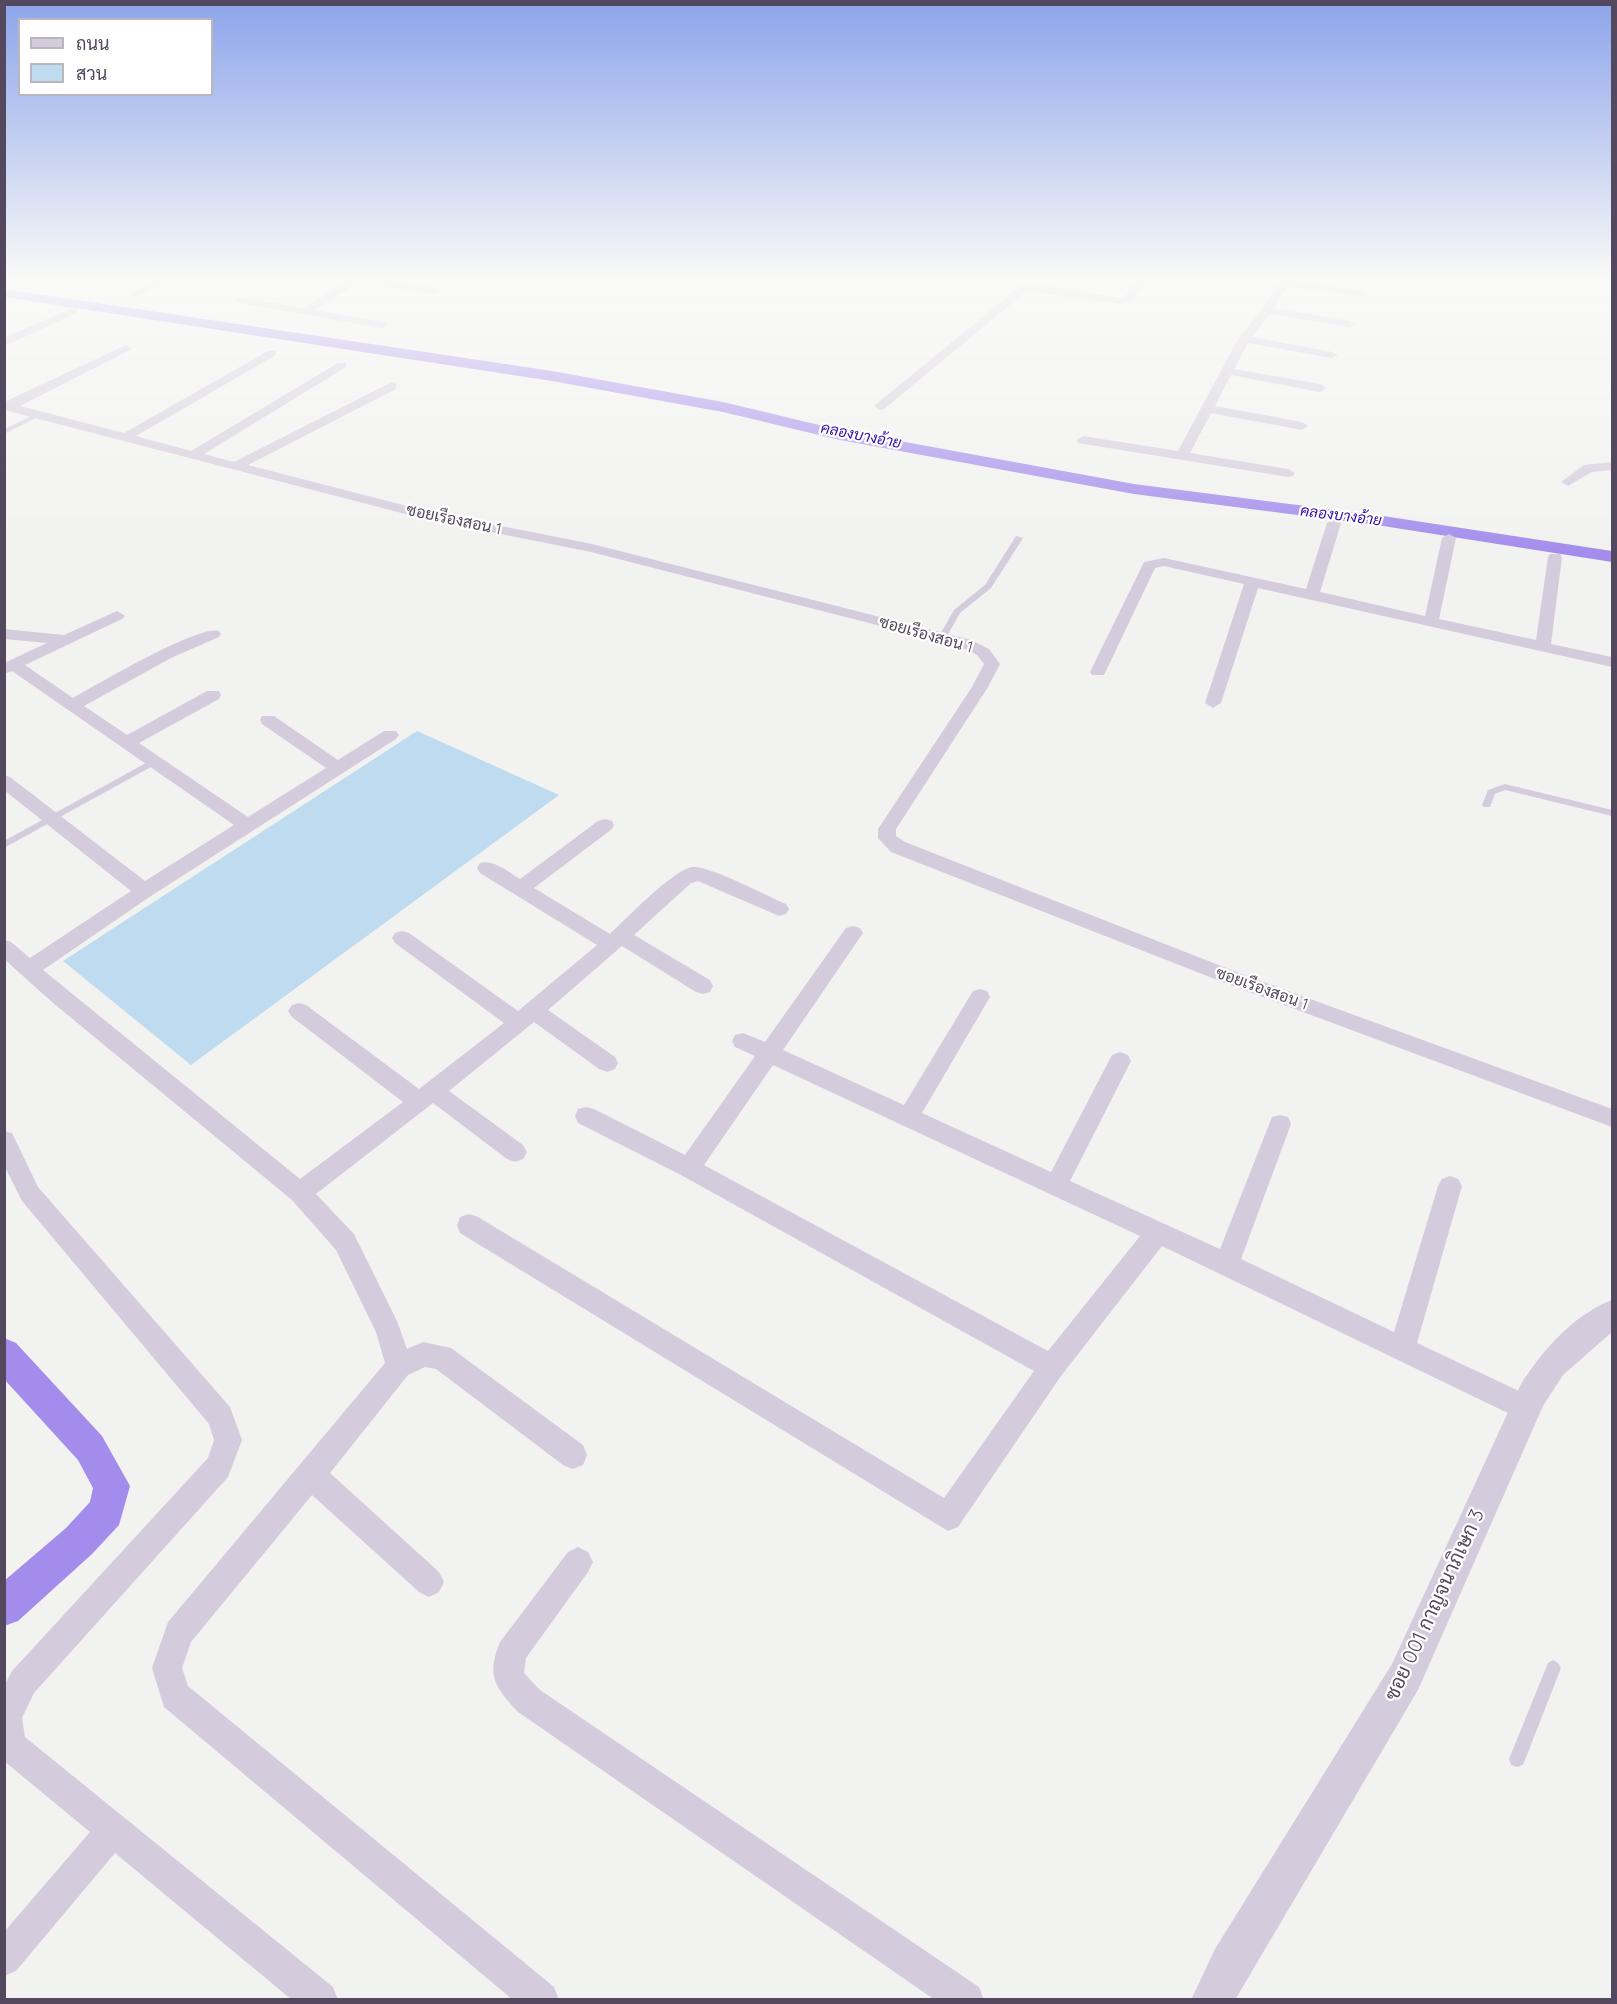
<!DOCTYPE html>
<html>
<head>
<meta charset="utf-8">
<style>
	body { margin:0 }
	#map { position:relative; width:1617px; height:2004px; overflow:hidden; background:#f2f2f0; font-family:Quicksand,Sarabun,sans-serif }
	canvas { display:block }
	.frame { position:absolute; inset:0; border:6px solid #53485d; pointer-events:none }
	.legend { position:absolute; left:18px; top:18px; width:195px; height:78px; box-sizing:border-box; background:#fff; border:2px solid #bab6be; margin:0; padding:8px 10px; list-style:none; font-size:18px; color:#53485d }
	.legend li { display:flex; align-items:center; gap:12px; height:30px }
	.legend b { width:30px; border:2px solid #bab6be }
</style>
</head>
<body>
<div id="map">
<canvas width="1617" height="2004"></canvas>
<div class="frame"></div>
<ul class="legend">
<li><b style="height:8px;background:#d4ccdc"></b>ถนน</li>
<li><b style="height:16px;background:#bfdbef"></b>สวน</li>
</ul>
</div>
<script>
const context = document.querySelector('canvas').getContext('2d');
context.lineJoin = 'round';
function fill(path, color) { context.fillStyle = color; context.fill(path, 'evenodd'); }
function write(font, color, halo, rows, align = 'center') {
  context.font = font + ' Quicksand,Sarabun,sans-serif'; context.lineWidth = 4.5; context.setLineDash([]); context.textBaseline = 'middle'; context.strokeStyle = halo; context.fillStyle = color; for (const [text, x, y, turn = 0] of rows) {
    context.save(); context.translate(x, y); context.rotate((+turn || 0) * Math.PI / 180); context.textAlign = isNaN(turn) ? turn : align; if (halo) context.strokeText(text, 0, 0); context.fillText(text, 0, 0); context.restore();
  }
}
fill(new Path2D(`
	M417 731 559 795 191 1065 63 961Z`), '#bfdbef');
fill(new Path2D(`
	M4 289 552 371 723 402 840 430 1134 484 1383 516 1612 551V562L1383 526 1134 494 840 440 723 412 552 381 4 297Z
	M4 1338 16 1343 102 1436 130 1486 119 1525 92 1554 18 1621 4 1626V1581L66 1528 90 1502 93 1488 78 1460 4 1379Z`), '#a38cec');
fill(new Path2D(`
	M38 413 41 415 40 416 4 434V429Z
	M1016 536 1023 538 991 588 960 613 945 640H939L938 638 954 610 985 585Z
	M155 758 158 759V763L4 848V841Z
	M1505 784 1612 810V816L1505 790 1495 794 1490 807H1484L1482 805 1488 790Z
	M1553 1660 1558 1663 1561 1668 1523 1765 1517 1767 1511 1765 1509 1759 1548 1663Z`), '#d4ccdc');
fill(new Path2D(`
	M168 275H180L138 296 134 297 129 294Z
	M329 275H368L367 277 436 288 441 291 436 294 359 282 315 310 386 323 388 325 382 328 239 303 234 300 239 297 304 308 348 280Z
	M1142 275H1152L1133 300 1122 304 1027 291 884 409 880 410 874 406 1020 286 1039 285 1121 298 1125 296Z
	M1284 275H1294L1291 280 1364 291 1369 294 1364 297 1287 286 1274 308 1349 321 1355 324 1349 327 1270 314 1252 337 1332 352 1338 355 1332 358 1248 343 1234 369 1320 384 1326 388 1320 392 1231 375 1215 406 1302 422 1308 426 1302 430 1211 413 1190 453 1288 469 1295 473 1293 476 1288 477 1078 443 1077 440 1083 436 1178 451 1238 339 1263 308Z
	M73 308 77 309V313L4 346V338Z
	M126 345 132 348 130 350 20 406 124 433 268 351H276V355L136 436 191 451 338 363H346V367L204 454 234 462 392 382 396 383V389L248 465 426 511 592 544 971 640 989 649 1000 664 988 687 896 829V836L905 842 1239 973 1612 1109V1127L1225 983 891 852 878 838V829L972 687 984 664 977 655 959 646 591 552 425 519 4 410V402Z
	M1612 462V470L1592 472 1568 486 1561 482 1584 465Z
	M1334 519 1341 523 1320 592 1425 616 1442 538 1449 534 1456 538 1439 619 1536 640 1548 557 1550 554H1560L1562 557 1551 644 1612 657V667L1258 588 1221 703 1213 708 1205 703 1244 584 1164 566 1155 568 1104 675H1092L1090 672 1144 562 1164 558 1306 589 1327 523Z
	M117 611 125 616 122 619 25 665 73 698C97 685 197 625 219 631L221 634 219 637 171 658 84 706 127 735 207 691H219L221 695 219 699 139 743 248 817 326 768 262 724 260 720 262 716H274L338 760 384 731H396L399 735 396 739 151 896 43 970 300 1179 403 1102 292 1017 288 1011 292 1005 299 1003 306 1005 419 1089 504 1023 395 943 392 938 395 933 402 931 409 933 518 1011 597 945 480 873 477 868 480 863C494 859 508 872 520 879L598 821 605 819 612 821 614 825 612 829 534 888 610 934C626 919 673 870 692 867 709 865 767 896 786 904L789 909 786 914 779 916 698 881 691 883 634 935 710 980 713 986 710 992 703 994 696 992 622 946 548 1010 615 1057 618 1063 615 1069 607 1072 599 1069 534 1022 449 1091 523 1145 527 1152 523 1159 515 1162 507 1159 433 1103 316 1194 354 1234 397 1321 407 1349 423 1342 451 1348 583 1445 587 1455 583 1465 573 1469 563 1465 436 1369 425 1367 408 1375 330 1473 439 1572 444 1582 439 1592 429 1597 419 1592 312 1495 191 1642 182 1668 188 1686 554 1987 559 2000H513L164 1707 152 1668 168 1622 385 1363 376 1332 336 1250 292 1200 52 1002 4 959V940L11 942 30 958 131 891 4 790V775L10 777 145 881 234 825 12 671 4 674V663L47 643 4 639V629L64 635Z
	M853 926 860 928 863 933 783 1050 904 1105 973 991 980 989 987 991 990 997 922 1113 1051 1172 1112 1055 1120 1052 1128 1055 1131 1061 1070 1181 1220 1249 1272 1117 1280 1115 1288 1117 1291 1124 1241 1259 1394 1332 1438 1186 1442 1179 1450 1176 1458 1179 1462 1186 1417 1343 1536 1399 1539 1408 1536 1417 1526 1421 1516 1417 1162 1246 1061 1376 958 1527 948 1531 460 1233 457 1225 460 1217 469 1214 478 1217 944 1498 1034 1371 681 1175 578 1123 575 1116 578 1109 586 1107 594 1109 685 1155 755 1056 735 1047 732 1041 735 1035 743 1033 765 1042 846 928ZM773 1065 1140 1236 1048 1351 704 1165Z
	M4 1131 12 1133 38 1187 230 1407 242 1440 228 1477 34 1693 22 1718 25 1737 333 1987 338 2000H292L115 1853 16 1971 4 1976V1932L90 1832 4 1761V1686L12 1671 208 1458 214 1440 209 1424 22 1201 4 1165Z
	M578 1547 588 1552 593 1562 588 1572 526 1658 524 1673 540 1690 979 1987 984 2000H935L518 1712C495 1687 486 1676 500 1642L568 1552Z`), '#d4ccdc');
fill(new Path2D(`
	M1612 1300V1332L1563 1375 1543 1406 1418 1690 1235 2000H1191L1215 1949 1392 1664 1521 1384C1543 1350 1573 1315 1612 1300Z`), '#d4ccdc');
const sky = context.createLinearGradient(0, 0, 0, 555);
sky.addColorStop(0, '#8ca4ea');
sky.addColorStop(0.5, '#f9f9f8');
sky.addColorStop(1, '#f9f9f800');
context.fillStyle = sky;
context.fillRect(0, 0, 1617, 555);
write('italic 15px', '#330dab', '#fff', [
	["คลองบางอ้าย",861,436,11],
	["คลองบางอ้าย",1341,516,7]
]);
write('16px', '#53485d', '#fff', [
	["ซอยเรืองสอน 1",454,520,12],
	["ซอยเรืองสอน 1",926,635,16],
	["ซอยเรืองสอน 1",1262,989,20]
]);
write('20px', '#53485d', '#fff', [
	["ซอย 001 กาญจนาภิเษก 3",1435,1605,-65]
]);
</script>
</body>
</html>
